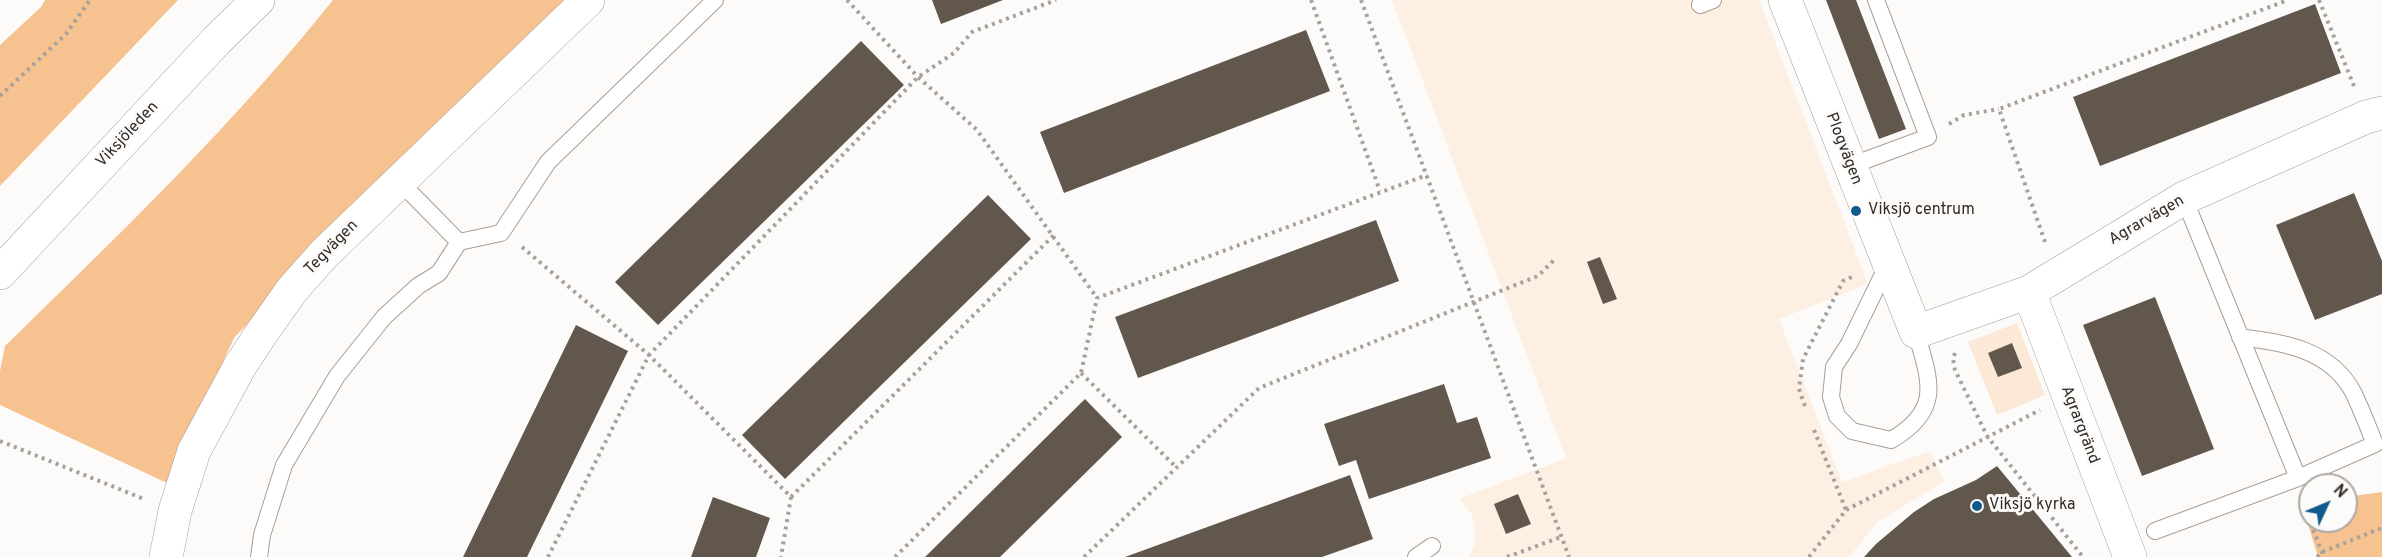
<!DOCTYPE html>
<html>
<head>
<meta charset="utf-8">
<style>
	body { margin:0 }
	#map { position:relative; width:2382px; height:557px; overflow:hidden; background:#fdfbf9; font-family:Overpass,sans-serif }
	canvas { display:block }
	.north { position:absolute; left:2298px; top:473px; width:60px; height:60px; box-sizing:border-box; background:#fdfbf9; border:2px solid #aba8a5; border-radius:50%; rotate:46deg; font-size:16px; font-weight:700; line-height:24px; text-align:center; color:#312c28 }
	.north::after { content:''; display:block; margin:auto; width:21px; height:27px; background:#0f5b8e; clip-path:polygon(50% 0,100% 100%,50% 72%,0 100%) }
</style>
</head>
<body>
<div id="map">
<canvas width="2382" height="557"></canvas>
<div class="north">N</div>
</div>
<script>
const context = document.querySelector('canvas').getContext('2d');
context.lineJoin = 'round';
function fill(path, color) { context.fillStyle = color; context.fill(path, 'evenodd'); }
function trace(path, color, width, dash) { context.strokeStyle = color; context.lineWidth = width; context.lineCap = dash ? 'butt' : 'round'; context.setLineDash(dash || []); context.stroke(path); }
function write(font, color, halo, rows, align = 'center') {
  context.font = font + ' Overpass,sans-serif'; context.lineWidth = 6; context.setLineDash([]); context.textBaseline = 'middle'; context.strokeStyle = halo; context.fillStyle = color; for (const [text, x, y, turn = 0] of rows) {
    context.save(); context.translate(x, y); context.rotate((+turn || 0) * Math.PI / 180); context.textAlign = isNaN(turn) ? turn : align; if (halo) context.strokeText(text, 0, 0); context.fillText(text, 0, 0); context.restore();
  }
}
fill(new Path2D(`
	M1392 0H1759L1868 284 1779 319 1842 482 1930 451 1944 481 1877 523 1849 557H1468L1474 547 1475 531 1472 514 1459 499 1566 458Z`), '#fdefe1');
fill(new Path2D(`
	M2017 323 2045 395 1997 415 1968 342ZM1989 353 2021 368 1998 377Z`), '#fce8d6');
fill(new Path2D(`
	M45 0H178L0 186V45L41 7Z
	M333 0H567L455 105 234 338 167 483 0 405V371L5 346C119 235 234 124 333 0Z
	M2382 492V557H2318L2302 504 2310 502V521H2346V497Z`), '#f6c28f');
fill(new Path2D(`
	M932 0H1003L941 24Z
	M1826 0H1856L1906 129 1879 139Z
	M2315 4 2341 73 2100 166 2073 97Z
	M1306 30 1330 91 1064 193 1040 132Z
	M861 41 904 85 658 325 615 282Z
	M2354 193 2382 261V294L2315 320 2276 225Z
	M988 195 1031 239 785 479 742 435Z
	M1376 220 1399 281 1138 378 1115 317Z
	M1600 257 1617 299 1603 304 1587 262Z
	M2155 297 2214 449 2142 476 2083 325Z
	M576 325 628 351 527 557H463Z
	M2012 343 2022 368 1998 377 1988 353Z
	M1444 384 1457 423 1477 417 1491 458 1369 499 1356 460 1339 466 1324 424Z
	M1085 399 1122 437 1000 557H925Z
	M1997 466 2072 557H1864L1876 544 1914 512 1934 499 1976 480Z
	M1350 475 1373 539 1322 557H1125Z
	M1518 494 1531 524 1506 534 1494 504Z
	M713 497 770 518 756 557H691Z`), '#61574d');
const lane = new Path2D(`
	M1700 5 1713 0
	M1850 166 1928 137 1876 0
	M399 181 459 242
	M2184 198 2298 478
	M1888 264 1849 344 1834 367 1831 397 1837 416 1852 431 1891 440C1943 410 1930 381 1916 332
	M2155 531 2298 478 2375 444C2368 427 2361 408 2353 392 2330 349 2284 343 2240 337
	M259 557 262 535 284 465 337 376 384 317 418 286 439 273 459 242 501 233 548 162 715 0
	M1416 557 1432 546`);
const street = new Path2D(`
	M1785 0 1916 332 2029 292 2184 198 2366 117 2382 113
	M2029 292 2130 557
	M166 557 175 511 194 451 240 366 261 334 292 290 324 254 588 0`);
const secondary = new Path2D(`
	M0 273 216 41 258 0`);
trace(lane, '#aa9e94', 18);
trace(street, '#aa9e94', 34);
trace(secondary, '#aa9e94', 34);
trace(new Path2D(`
	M847 0 918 77 977 130 1097 298
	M1311 0 1380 191
	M1361 0 1569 557
	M2319 0 2354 86
	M0 96 66 34 90 0
	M1949 124 1964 115 1999 109
	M2045 242 1999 109 2288 0
	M522 247 649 355 791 497 781 557
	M1955 353 1953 359 1955 370 1987 436 2083 557
	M1081 373 1176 467
	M1805 406 1799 389 1803 359 1843 281 1854 276
	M1814 430 1846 510
	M0 441 144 499
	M791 497 1054 235
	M2302 502 2324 557
	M548 557 649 355 918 77 954 53 972 32 1056 0
	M895 557 1081 373 1097 298 1427 175
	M1084 557 1259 388 1538 276 1554 260
	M1507 557 1561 537
	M1809 557 1846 510 2040 410
	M2317 557 2322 552 2382 528`), '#a4a19e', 4, [3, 4.5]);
trace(lane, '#fff', 16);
trace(street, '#fff', 33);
trace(secondary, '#fff', 33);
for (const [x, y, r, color] of [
	[1856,211,6,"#0f5b8e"],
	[1977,506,6,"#0f5b8e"]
]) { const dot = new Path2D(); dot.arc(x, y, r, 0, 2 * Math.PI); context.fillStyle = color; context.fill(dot); trace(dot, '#fdfbf9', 2); }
write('16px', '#312c28', '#fdfbf9', [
	["Viksjöleden",128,135,-47],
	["Plogvägen",1843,149,69],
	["Agrarvägen",2147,221,-30],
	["Tegvägen",332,248,-46],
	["Agrargränd",2079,425,69]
]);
write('16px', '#312c28', '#fdfbf9', [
	["Viksjö centrum",1868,211],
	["Viksjö kyrka",1989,506]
], 'left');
</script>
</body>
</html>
